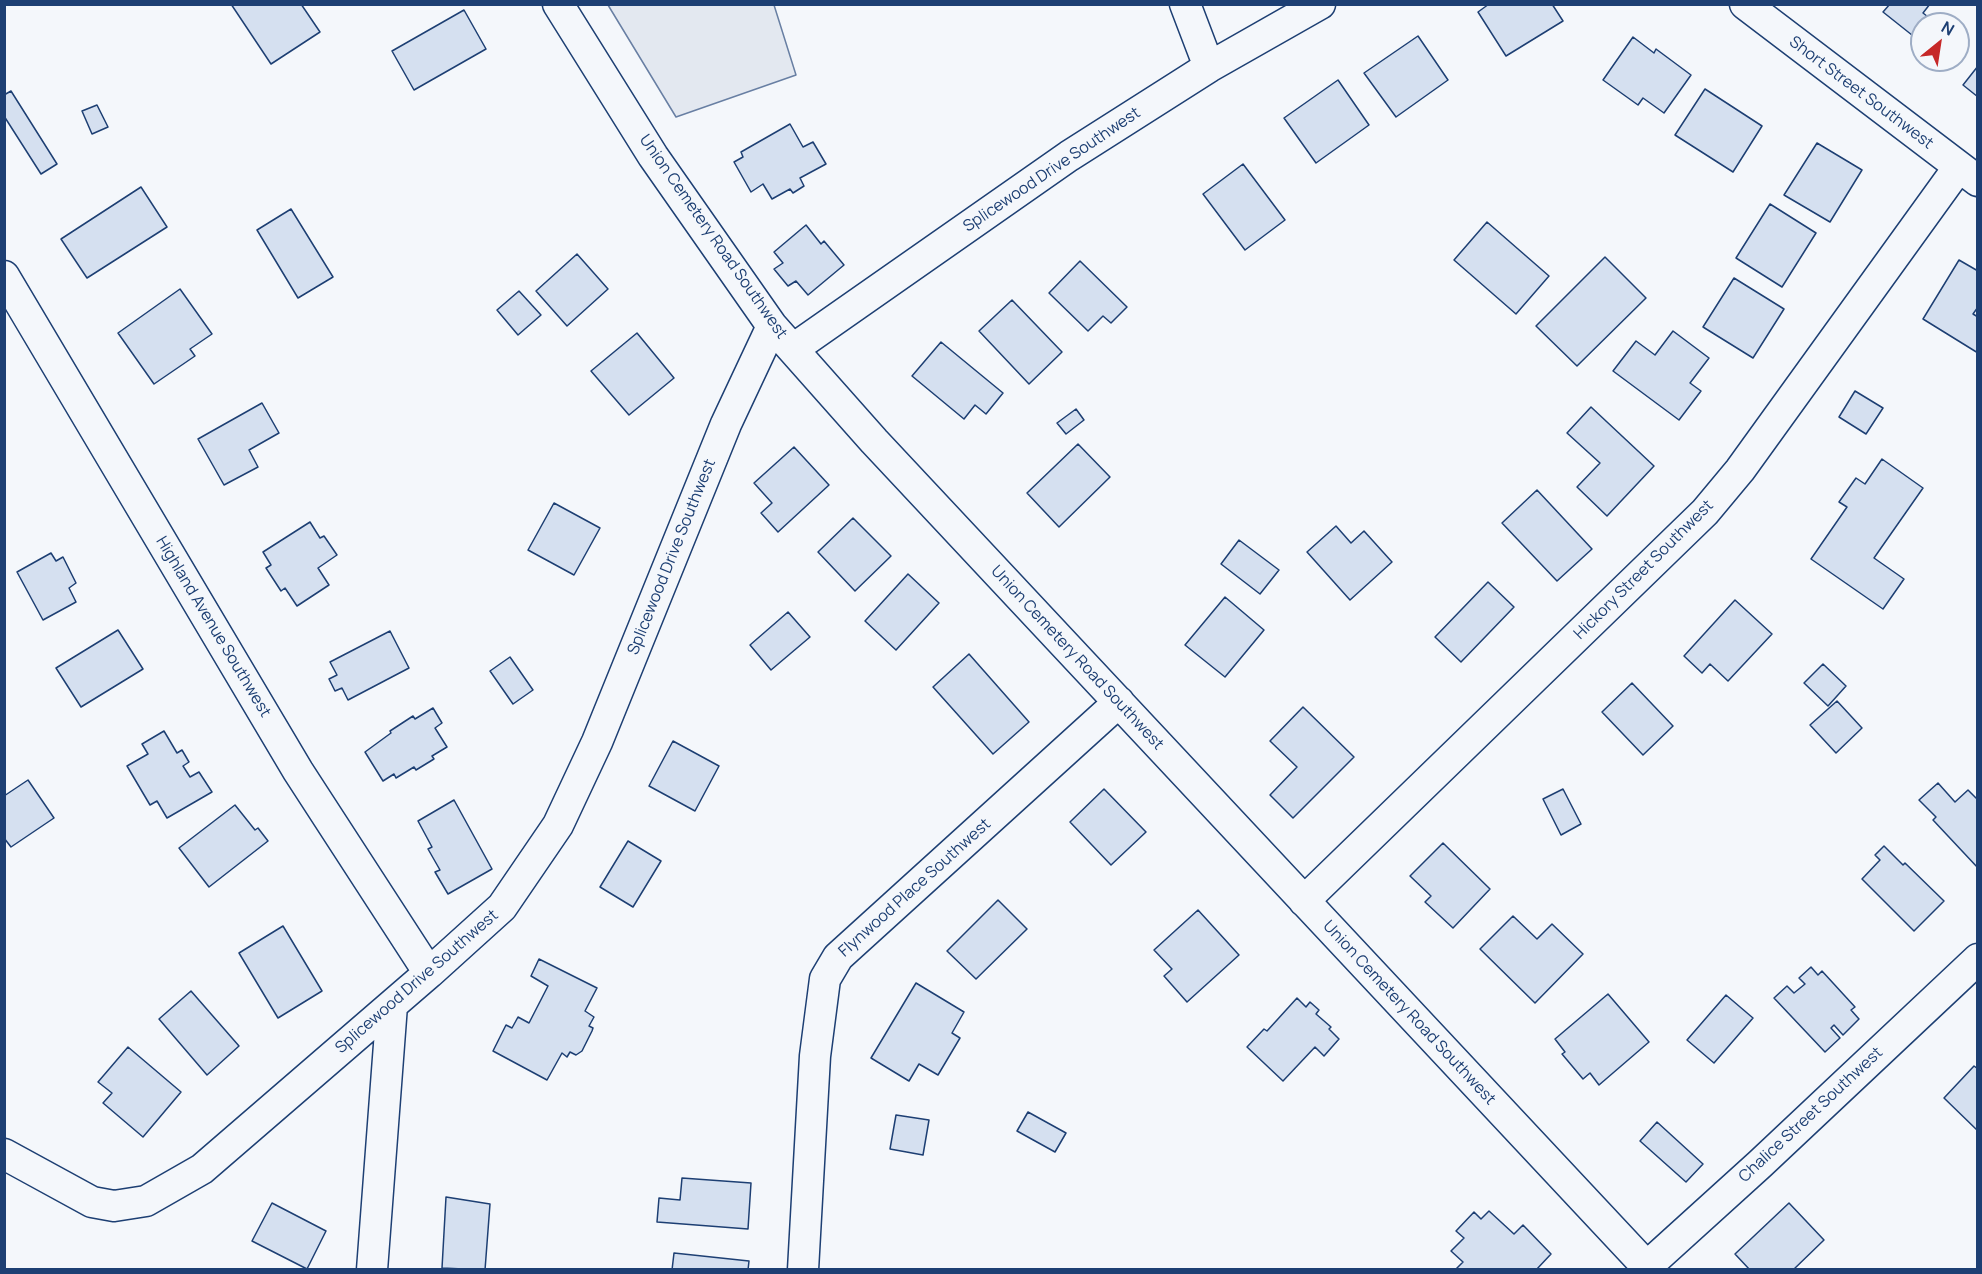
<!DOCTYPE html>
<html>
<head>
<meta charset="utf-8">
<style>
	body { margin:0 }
	#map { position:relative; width:1982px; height:1274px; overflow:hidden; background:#f4f7fb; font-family:Manrope,sans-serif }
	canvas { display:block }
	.frame { position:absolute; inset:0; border:6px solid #1d3f73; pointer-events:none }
	.north { position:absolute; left:1910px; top:12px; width:60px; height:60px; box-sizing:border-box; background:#f4f7fb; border:2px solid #9eadc5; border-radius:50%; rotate:30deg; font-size:16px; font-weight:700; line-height:24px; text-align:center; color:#1d3f73 }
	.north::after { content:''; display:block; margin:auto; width:21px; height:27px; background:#c62828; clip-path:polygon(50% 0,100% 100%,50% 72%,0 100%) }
</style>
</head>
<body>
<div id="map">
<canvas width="1982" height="1274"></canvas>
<div class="frame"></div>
<div class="north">N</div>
</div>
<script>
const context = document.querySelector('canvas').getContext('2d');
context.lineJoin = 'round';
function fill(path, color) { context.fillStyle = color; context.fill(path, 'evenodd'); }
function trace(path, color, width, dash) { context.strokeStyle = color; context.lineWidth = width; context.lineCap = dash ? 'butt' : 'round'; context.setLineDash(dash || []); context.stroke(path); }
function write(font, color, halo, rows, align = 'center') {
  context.font = font + ' Manrope,sans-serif'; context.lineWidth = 4.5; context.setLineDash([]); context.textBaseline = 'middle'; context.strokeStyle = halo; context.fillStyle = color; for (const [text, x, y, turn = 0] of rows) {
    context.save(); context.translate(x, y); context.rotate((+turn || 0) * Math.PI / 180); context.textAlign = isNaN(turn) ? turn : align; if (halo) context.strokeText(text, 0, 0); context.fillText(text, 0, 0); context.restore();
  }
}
const parking = new Path2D(`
	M608 5H774L796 75 676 117Z`);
fill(parking, '#e3e8f0');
trace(parking, '#687fa3', 1.5);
const building = new Path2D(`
	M231 4H301L320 32 271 64Z
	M1489 4H1552L1563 21 1506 56 1478 12Z
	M1890 4H1930L1923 13 1937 24H1922V43L1883 12Z
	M464 10 486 49 414 90 392 51Z
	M1418 36 1448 80 1396 117 1364 73Z
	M1633 37 1654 53 1656 49 1691 75 1664 113 1643 98 1638 105 1603 80Z
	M1978 66V97L1963 85Z
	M1338 80 1369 125 1316 163 1284 118Z
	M1705 89 1762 126 1733 172 1675 135Z
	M11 91 57 164 41 174 4 116V95Z
	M97 105 108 127 92 134 82 111Z
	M790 124 803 147 813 142 826 164 800 178 804 186 793 193 790 189 772 199 763 184 751 192 734 162 743 157 741 152Z
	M1817 143 1862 170 1830 222 1784 195Z
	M1243 164 1285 220 1245 250 1203 194Z
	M141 187 167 227 87 278 61 239Z
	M1770 204 1816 233 1782 287 1736 258Z
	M291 209 333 277 298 298 257 230Z
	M1487 222 1549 276 1516 314 1454 260Z
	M806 225 821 244 824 241 844 265 808 295 796 281 788 286 774 269 783 263 774 252Z
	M577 254 608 289 567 326 536 291Z
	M1605 257 1646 298 1577 366 1536 326Z
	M1959 260 1978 271V307L1973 314 1978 317V353L1923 319Z
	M1080 261 1127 307 1111 323 1103 316 1088 331 1049 293Z
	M1734 278 1784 309 1753 358 1703 327Z
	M180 289 212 334 190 349 195 356 154 384 118 333Z
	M519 291 541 315 518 335 497 310Z
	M1012 300 1062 352 1029 384 979 331Z
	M1673 331 1709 358 1690 383 1701 391 1679 420 1613 371 1636 341 1655 355Z
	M637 333 674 378 629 415 591 371Z
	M941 342 1003 393 986 414 975 405 964 419 912 376Z
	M1855 391 1883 408 1866 434 1839 417Z
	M262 403 279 433 249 450 258 467 224 485 198 439Z
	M1591 407 1654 466 1607 516 1577 487 1600 463 1567 433Z
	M1076 409 1084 420 1066 434 1057 423Z
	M1078 444 1110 477 1059 527 1027 493Z
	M794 447 829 485 778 532 761 513 772 503 754 483Z
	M1882 459 1923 488 1874 558 1904 579 1883 609 1811 559 1847 507 1839 502 1856 478 1865 484Z
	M1537 490 1592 549 1557 581 1502 523Z
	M554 503 600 528 574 575 528 550Z
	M853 518 891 556 855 591 818 552Z
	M310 522 320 538 324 536 337 555 318 568 329 585 297 606 285 588 281 591 266 568 271 565 263 552Z
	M1336 526 1351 543 1364 531 1392 562 1350 600 1307 552Z
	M1239 540 1279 570 1260 594 1221 564Z
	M51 553 56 561 63 557 76 583 69 588 76 602 43 620 17 572Z
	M908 574 939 603 896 650 865 621Z
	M1488 582 1514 607 1461 662 1435 637Z
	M1225 597 1264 630 1225 677 1185 645Z
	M1735 600 1772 634 1728 681 1710 664 1702 673 1684 656Z
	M788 612 810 637 771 670 750 645Z
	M118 630 143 669 81 707 56 668Z
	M390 631 409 668 348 700 342 688 335 691 329 679 337 675 330 662Z
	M969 654 1029 722 993 754 933 687Z
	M510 657 533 690 513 704 490 671Z
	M1823 664 1846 686 1828 706 1804 683Z
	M1632 683 1673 726 1643 755 1602 712Z
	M1837 701 1862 728 1836 753 1810 725Z
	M1303 707 1354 757 1293 818 1270 795 1297 767 1270 741Z
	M433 708 442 723 435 728 447 747 432 756 434 759 416 770 414 767 396 778 394 774 383 781 365 752 391 733 390 731 413 716 415 719Z
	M164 731 177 753 182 750 189 762 183 766 190 777 199 772 212 792 167 818 157 801 150 805 127 766 148 754 142 744Z
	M673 741 719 766 695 811 649 786Z
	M28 780 54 818 11 847 4 838V796Z
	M1938 783 1955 802 1968 790 1978 800V868L1933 820 1936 817 1919 800Z
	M1104 789 1146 832 1111 865 1070 822Z
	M1563 789 1581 824 1561 835 1543 799Z
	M454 800 492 869 448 894 435 872 440 870 428 849 432 847 418 821Z
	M235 805 255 830 258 828 268 841 209 887 179 848Z
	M628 841 661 861 633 907 600 887Z
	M1443 843 1490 889 1453 928 1425 902 1431 896 1410 876Z
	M1884 846 1903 865 1905 863 1944 901 1914 931 1862 879 1880 860 1875 855Z
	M998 900 1027 929 976 979 947 951Z
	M1198 910 1239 955 1187 1002 1164 976 1172 969 1154 950Z
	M1513 916 1537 939 1552 924 1583 954 1535 1003 1480 949Z
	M283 926 322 991 278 1018 239 953Z
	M539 959 597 988 585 1011 594 1017 589 1026 593 1028 592 1031 582 1051 576 1055 570 1052 567 1057 562 1053 547 1080 493 1051 506 1025 512 1028 518 1017 529 1023 548 986 531 976Z
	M1811 967 1818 975 1822 971 1855 1007 1851 1010 1859 1019 1843 1035 1834 1025 1831 1028 1840 1038 1825 1052 1774 998 1787 986 1794 993 1805 984 1799 978Z
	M916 983 964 1012 952 1033 960 1038 938 1075 919 1064 909 1081 871 1058Z
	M191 991 239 1046 207 1075 159 1019Z
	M1608 994 1649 1042 1599 1085 1590 1073 1583 1079 1562 1054 1565 1052 1555 1039Z
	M1726 995 1753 1018 1714 1063 1687 1040Z
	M1297 998 1306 1007 1310 1002 1319 1010 1316 1014 1331 1027 1329 1029 1339 1039 1324 1056 1315 1047 1283 1081 1247 1047 1264 1029 1267 1031Z
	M128 1047 181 1092 143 1137 103 1103 112 1093 98 1082Z
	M1974 1066 1978 1069V1131L1944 1098Z
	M1028 1112 1066 1133 1055 1152 1017 1131Z
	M896 1115 929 1120 923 1155 890 1149Z
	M1657 1122 1703 1164 1686 1182 1640 1141Z
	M682 1178 751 1183 748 1229 657 1222 659 1198 680 1200Z
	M446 1197 490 1204 485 1270 442 1268Z
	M272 1203 326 1231 307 1269 252 1241Z
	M1789 1203 1824 1240 1793 1270H1750L1735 1254Z
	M1489 1211 1514 1234 1523 1225 1551 1254 1536 1270H1455L1463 1262 1451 1251 1464 1238 1456 1231 1474 1212 1481 1219Z
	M674 1253 749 1261 748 1270H672Z`);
fill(building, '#d5e0f0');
trace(building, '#1d3f73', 1.5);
const minor = new Path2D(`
	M558 4 653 156 772 326 874 441 1650 1270
	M1185 4 1209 67
	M1745 4 1978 181
	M4 276 298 771 429 973
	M793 349 1069 156 1209 67 1320 4
	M1304 901 1705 512 1740 470 1958 168
	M4 1154 92 1202 114 1206 146 1201 202 1169 429 973 502 907 558 825 597 742 726 424 772 326
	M372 1270 392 1005
	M803 1270 815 1056 825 979 838 957 1119 702
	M1643 1270 1760 1164 1978 959`);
trace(minor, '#1d3f73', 33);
trace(minor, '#f4f7fb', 30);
write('16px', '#1d3f73', '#f4f7fb', [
	["Short Street Southwest",1861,93,37],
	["Splicewood Drive Southwest",1052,170,-34],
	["Union Cemetery Road Southwest",713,237,55],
	["Splicewood Drive Southwest",672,557,-68],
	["Hickory Street Southwest",1644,570,-45],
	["Highland Avenue Southwest",213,627,59],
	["Union Cemetery Road Southwest",1077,658,47],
	["Flynwood Place Southwest",915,888,-42],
	["Splicewood Drive Southwest",417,982,-41],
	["Union Cemetery Road Southwest",1409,1013,47],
	["Chalice Street Southwest",1811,1115,-43]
]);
</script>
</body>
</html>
